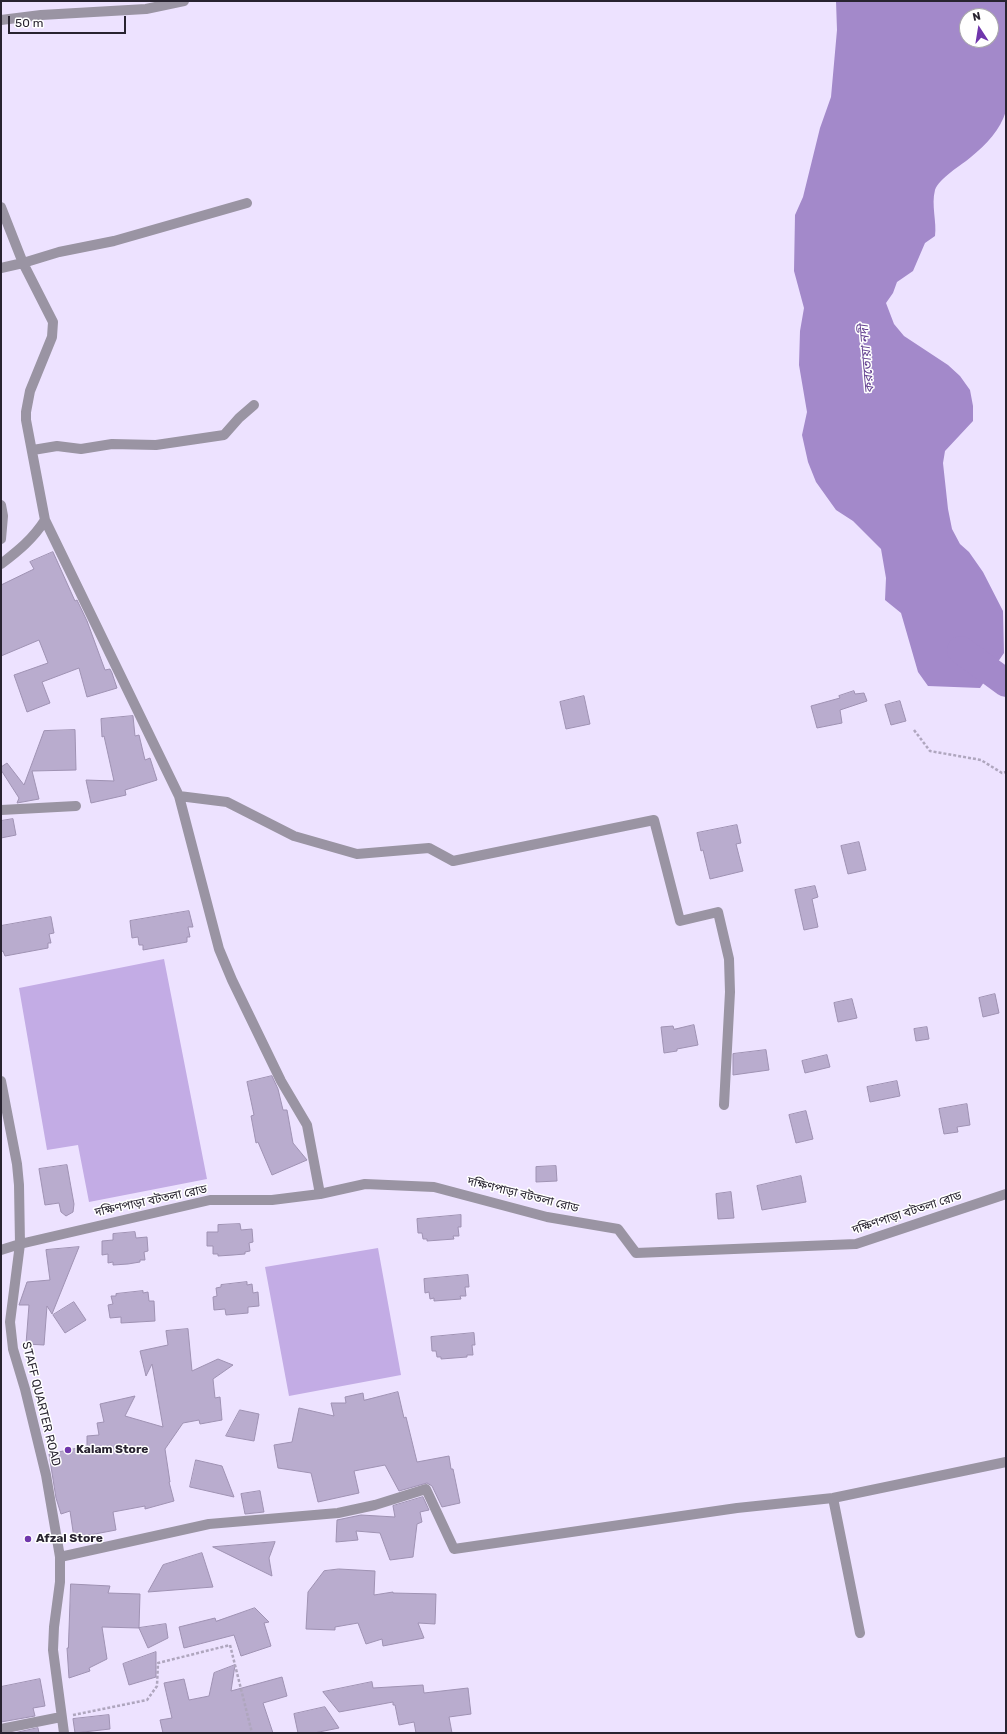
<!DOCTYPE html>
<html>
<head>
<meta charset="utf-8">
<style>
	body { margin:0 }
	#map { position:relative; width:1007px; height:1734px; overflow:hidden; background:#ede2ff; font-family:Rubik,sans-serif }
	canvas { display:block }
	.frame { position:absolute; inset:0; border:2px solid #282330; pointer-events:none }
	.north { position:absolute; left:959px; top:8px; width:40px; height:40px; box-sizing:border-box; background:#fff; border:1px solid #a9a7ac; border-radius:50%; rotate:348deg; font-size:11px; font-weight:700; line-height:16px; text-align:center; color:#282330 }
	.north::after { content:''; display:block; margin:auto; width:14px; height:18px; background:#7036ac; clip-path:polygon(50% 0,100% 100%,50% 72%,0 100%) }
	.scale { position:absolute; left:8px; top:16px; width:118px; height:18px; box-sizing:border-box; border:2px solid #282330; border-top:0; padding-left:5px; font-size:12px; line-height:14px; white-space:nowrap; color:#282330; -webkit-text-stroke:3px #fff; paint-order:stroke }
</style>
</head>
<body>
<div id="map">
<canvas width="1007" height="1734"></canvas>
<div class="frame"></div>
<div class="north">N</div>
<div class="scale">50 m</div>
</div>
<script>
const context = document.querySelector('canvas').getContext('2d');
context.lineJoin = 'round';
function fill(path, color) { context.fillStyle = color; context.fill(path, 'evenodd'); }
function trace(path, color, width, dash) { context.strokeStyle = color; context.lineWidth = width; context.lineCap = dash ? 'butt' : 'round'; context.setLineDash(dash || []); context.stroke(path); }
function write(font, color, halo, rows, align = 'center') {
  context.font = font + ' Rubik,"Noto Sans Bengali",sans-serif'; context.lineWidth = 3; context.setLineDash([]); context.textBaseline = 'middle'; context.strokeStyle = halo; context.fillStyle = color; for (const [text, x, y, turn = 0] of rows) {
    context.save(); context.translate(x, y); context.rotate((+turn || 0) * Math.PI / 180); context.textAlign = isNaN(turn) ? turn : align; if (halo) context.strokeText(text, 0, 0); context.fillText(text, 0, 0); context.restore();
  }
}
fill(new Path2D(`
	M164 959 207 1179 89 1202 78 1145 47 1150 19 988Z
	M378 1248 401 1375 289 1396 265 1267Z`), '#c3ace5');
fill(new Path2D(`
	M836 1H1006V111C1000 130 987 144 971 157 962 165 939 178 935 190 931 205 937 222 935 236L925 243 913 271 897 282 893 293 886 303 894 324 904 336 948 365 960 376 970 390 973 406V421L945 451 943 463 948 509 952 529 960 544 969 552 983 572 1003 611 1004 653 980 688 928 686 918 672 901 613 885 600 886 578 881 549 853 521 836 510 816 482 808 462 802 435 807 412 799 365 800 331 804 308 794 271 795 215 803 197 820 128 831 97 837 30ZM967 16H991V40H967Z`), '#a389ca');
trace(new Path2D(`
	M961 650 1006 683`), '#a389ca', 28);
const building = new Path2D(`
	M53 552 75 601 77 600 87 621 105 670 110 669 112 673 117 688 87 697 79 668 42 682 50 703 27 712 14 675 48 663 39 640 1 656V585L34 569 30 562Z
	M854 691 855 694 864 693 867 701 840 710 842 723 817 728 811 706 840 698 839 696Z
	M584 696 590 724 566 729 560 702Z
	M900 701 906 721 891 725 885 705Z
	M133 716 135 736 139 735 145 760 150 758 157 780 125 790 126 795 91 803 86 780 114 781 104 736 102 737 101 719Z
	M75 730 76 770 32 771 39 799 17 803 19 798 1 770V767L7 763 24 785 44 731Z
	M13 819 16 835 1 838V821Z
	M737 825 741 843 736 844 743 871 710 879 703 850 701 851 697 833Z
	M859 842 866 870 848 874 841 846Z
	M815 886 818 897 812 899 818 927 804 930 795 890Z
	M189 911 193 927H188L190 937H187V942L143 950V945H139L138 937 132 938 130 921Z
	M51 917 54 933 49 934 51 943H48V948L5 956 3 951 1 952V926Z
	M995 994 999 1013 983 1017 979 998Z
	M852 999 857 1018 838 1022 834 1003Z
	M694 1025 698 1045 677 1049V1051L664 1053 661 1027 673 1026 674 1029Z
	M927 1027 929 1039 916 1041 914 1029Z
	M766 1050 769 1070 733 1075V1054Z
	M827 1055 830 1067 805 1073 802 1061Z
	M272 1076 278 1089 283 1110H287L293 1143 307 1160 272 1175 258 1142 256 1143 251 1116 254 1115 247 1082Z
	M897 1081 900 1096 870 1102 867 1087Z
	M967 1104 970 1125 957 1127 958 1132 944 1134 939 1109Z
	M806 1111 813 1139 796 1143 789 1115Z
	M67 1165 74 1204 73 1212 66 1216 61 1212 59 1203 45 1205 39 1169Z
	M556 1166 557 1181 536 1182V1167Z
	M801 1176 806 1202 762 1210 757 1186Z
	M731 1192 734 1218 718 1219 716 1194Z
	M461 1215V1227H458L459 1236H453L454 1239 427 1241V1239H423L422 1233H418L417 1219Z
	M240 1224 241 1230 252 1229 253 1242 249 1243 250 1251 245 1252V1254L233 1255 218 1256V1254H213V1246H207V1232H218V1225Z
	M135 1232 136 1238 147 1237 148 1251 144 1252 145 1260H140V1262L128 1264 113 1265V1262L108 1263V1254L102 1255V1241L113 1240V1234Z
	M79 1247 52 1314 47 1306 44 1345 26 1344 29 1305H19L27 1282 50 1280 46 1250Z
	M468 1275 469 1287H465L466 1296H460L461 1299 434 1301V1298L430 1299 429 1292 425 1293 424 1279Z
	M247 1282V1285L252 1284 253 1293 258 1292 259 1306 248 1307V1313L226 1315 225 1309 214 1310 213 1297 217 1296 216 1288 221 1287V1285Z
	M143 1291V1293L148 1292 149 1301H154L155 1321 121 1323V1317L110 1318 108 1305 113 1304 111 1296H116V1294Z
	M74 1302 86 1320 65 1333 53 1315Z
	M188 1329 192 1371 218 1359 233 1365 213 1379 215 1398 220 1397 222 1420 200 1424 199 1420 183 1423 165 1449 170 1482H169L174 1501 145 1509V1506L113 1512 116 1530 74 1538 70 1511 61 1514 56 1498 49 1454 87 1446V1436L99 1435 97 1423 104 1422 100 1404 135 1396 125 1416 163 1427 152 1364 146 1376 140 1351 168 1345 166 1331Z
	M474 1333 475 1345H472L473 1355H467V1357L441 1359V1357H437L436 1351H432L431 1337Z
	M398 1392 404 1418 406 1417 417 1462 449 1456 451 1469H453L460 1503 442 1507 432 1486 427 1483 399 1491 385 1465 354 1471 359 1493 318 1502 311 1473 278 1468 274 1445 292 1442 299 1408 334 1416 331 1403H346L345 1397 363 1393 364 1400Z
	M240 1410 259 1414 254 1441 226 1436Z
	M196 1460 222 1466 234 1497 190 1487Z
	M260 1491 264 1512 245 1514 241 1494Z
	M423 1497 429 1510 420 1512 422 1522 417 1524 413 1557 390 1560 380 1533 356 1531 358 1540 336 1542 337 1520 361 1515 395 1517 393 1506Z
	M275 1542 269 1558 272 1576 213 1547Z
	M202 1553 213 1587 148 1592 163 1565Z
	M339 1569 375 1571 374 1595 393 1592V1593L436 1594 435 1624 418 1623 424 1638 383 1646 382 1639 366 1644 358 1623 335 1627V1630L306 1629 308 1592 324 1571Z
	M71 1584 110 1586 108 1593 140 1594 139 1628 102 1627 107 1659 89 1668 90 1671 69 1678 67 1648H68Z
	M255 1608 269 1622 264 1623 271 1646 241 1656 234 1635 184 1648 179 1627 215 1618 216 1621Z
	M166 1624 168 1638 148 1648 139 1628Z
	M156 1652V1677L129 1685 123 1664Z
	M235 1665 231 1691 282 1677 287 1696 263 1703 273 1733H163L160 1720 172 1718 164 1683 184 1679 189 1700 209 1696 214 1673Z
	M40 1679 45 1706 33 1708 35 1716 1 1722V1687Z
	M372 1682 373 1688 423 1685 424 1693 468 1688 471 1714 449 1717 452 1733H416L414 1722 399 1725 395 1705H393V1702L339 1712 323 1692Z
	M325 1707 339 1728 314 1733H298L294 1714Z
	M109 1715 110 1729 75 1733 73 1719Z
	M38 1728 39 1733H14Z`);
fill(building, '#b9acce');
trace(building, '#9f92b3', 1);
trace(new Path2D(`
	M914 730 930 751 981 760 1002 773 1006 772
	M73 1715 147 1700 157 1686 158 1663 230 1645 252 1733`), '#afa6be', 2.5, [3, 2]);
trace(new Path2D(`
	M1 20 41 15 146 9 184 1
	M1 207 23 263 53 322 52 337 30 391 26 412V420L45 520C33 539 18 551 1 564
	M1 268 23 263 59 252 114 241 247 203
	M33 450 57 446 81 449 112 444 156 445 224 435 239 418 254 405
	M1 505 3 516 1 539
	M45 520 179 796 219 949 232 980 281 1081 307 1125 320 1194
	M179 796 227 802 294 836 357 854 429 848 453 861 654 820 680 921 718 912 729 959 730 992 724 1105
	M1 810 76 806
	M1 1081 17 1164 19 1185 20 1244 10 1322 13 1349 25 1389 46 1475 60 1557V1582L54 1627 53 1650 64 1733
	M1 1250 20 1244 210 1200H272L320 1194 365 1184 434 1187 547 1217 618 1229 636 1253 856 1244 1006 1194
	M833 1498 860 1633
	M60 1557 209 1524 338 1513 375 1505 426 1489 454 1549 737 1508 833 1498 1006 1462
	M1 1729 61 1717`), '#9a94a3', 10);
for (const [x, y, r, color] of [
	[68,1450,4,"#7036ac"],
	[28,1539,4,"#7036ac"]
]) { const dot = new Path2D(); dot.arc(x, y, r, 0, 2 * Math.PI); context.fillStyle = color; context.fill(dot); trace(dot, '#fff', 1.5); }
write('12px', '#282330', '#fff', [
	["দক্ষিণপাড়া বটতলা রোড",523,1195,14],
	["দক্ষিণপাড়া বটতলা রোড",151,1201,-12],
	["দক্ষিণপাড়া বটতলা রোড",907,1213,-18],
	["STAFF QUARTER ROAD",41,1404,76]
]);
write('bold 12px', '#282330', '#fff', [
	["Kalam Store",76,1450],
	["Afzal Store",36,1539]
], 'left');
write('italic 13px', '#654291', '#fff', [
	["করতোয়া নদী",867,359,-95]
]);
</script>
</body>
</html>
